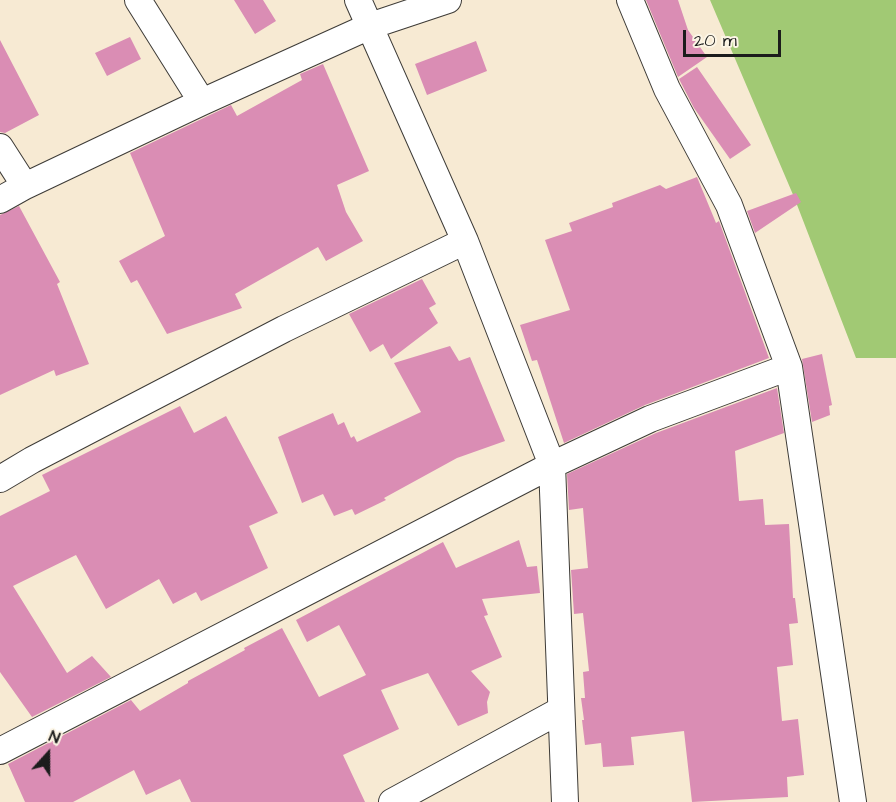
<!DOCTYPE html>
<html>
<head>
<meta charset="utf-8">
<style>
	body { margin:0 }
	#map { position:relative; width:896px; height:802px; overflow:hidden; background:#f7ead3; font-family:"Architects Daughter",sans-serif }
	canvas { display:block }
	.north { position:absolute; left:18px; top:724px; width:60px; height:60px; -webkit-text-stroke:4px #fcf5e5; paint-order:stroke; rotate:21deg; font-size:16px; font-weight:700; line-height:24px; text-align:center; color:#1c1c1c }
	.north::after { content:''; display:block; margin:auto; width:21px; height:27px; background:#1c1c1c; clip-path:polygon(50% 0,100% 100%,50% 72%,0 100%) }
	.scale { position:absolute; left:683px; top:30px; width:98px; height:27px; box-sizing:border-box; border:3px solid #1c1c1c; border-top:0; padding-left:8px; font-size:18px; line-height:21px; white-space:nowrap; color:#1c1c1c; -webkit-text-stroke:4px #fcf5e5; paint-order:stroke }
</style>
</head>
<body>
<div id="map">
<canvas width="896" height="802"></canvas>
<div class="north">N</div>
<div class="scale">20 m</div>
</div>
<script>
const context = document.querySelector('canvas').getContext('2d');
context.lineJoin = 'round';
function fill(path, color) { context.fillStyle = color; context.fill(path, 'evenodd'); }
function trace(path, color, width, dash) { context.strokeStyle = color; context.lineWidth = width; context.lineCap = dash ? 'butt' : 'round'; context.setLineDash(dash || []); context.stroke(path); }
fill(new Path2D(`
	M710 0H896V358H856L794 197Z`), '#a1c974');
fill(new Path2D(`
	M234 0H263L276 21 255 34Z
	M646 0H678L688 30 707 57 678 77Z
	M130 37 141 59 107 76 95 53Z
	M0 40 39 115 5 133 0 132Z
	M476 41 487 71 427 95 415 64Z
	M323 64 369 171 337 185 346 212 363 241 326 261 318 247 235 294 242 308 167 334 137 280 131 283 119 261 165 236 130 153 231 105 237 116 302 80 300 74Z
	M697 67 751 145 730 159 694 108 679 79Z
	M697 177 716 223 719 221 769 358 645 405 564 443 537 360 532 361 520 325 570 310 545 240 572 231 569 223 613 207 612 203 660 185 666 189Z
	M796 193 801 202 755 233 747 211Z
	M19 206 60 282 57 284 89 364 56 376 54 370 0 395V215Z
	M422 279 436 304 429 308 438 323 391 359 383 344 370 352 349 314Z
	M450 346 459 361 470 357 505 441 457 458 384 498 386 500 355 515 352 509 334 516 323 494 302 503 278 437 333 413 338 425 344 422 351 438 354 436 357 442 421 412 394 363Z
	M822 354 832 405 829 406 830 415 812 422 802 359Z
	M777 388 784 433 735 451 739 501 763 499 765 525 789 524 793 598H795L798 623 789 624 793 665 777 667 782 721 798 719 804 775 787 777 788 797 692 802 684 731 631 737 634 765 603 767 601 743 585 745 582 720H584L581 698H585L583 672 589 671 583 613 574 614 571 570 588 568 583 508 569 510 567 474 656 433Z
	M180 406 194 433 226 416 278 513 249 526 268 568 201 601 196 592 173 604 159 579 106 609 76 555 13 586 67 673 92 656 111 677 32 717 0 672V516L50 491 42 475Z
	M519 540 527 567 537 566 540 593 482 599 488 615 484 616 502 657 471 671 490 692 487 702 488 713 458 726 428 673 381 690 399 729 343 755 365 802H191L180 779 146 795 134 770 73 802H25L8 764 131 700 140 711 188 683V681L245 650 244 648 282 628 319 697 366 675 339 625 307 642 296 620 443 542 456 568Z`), '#da8db4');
const minor = new Path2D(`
	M138 0 202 102
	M358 0 465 241 552 465 565 802
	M630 0 667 89 729 205 789 367 853 802
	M0 147 25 186
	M0 200 25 186 202 102 370 26 448 0
	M0 479 32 460 284 329 465 241
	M0 751 552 465 650 419 789 367
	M392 802 561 710`);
trace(minor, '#3d3b37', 28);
trace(minor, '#fff', 26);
</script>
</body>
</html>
